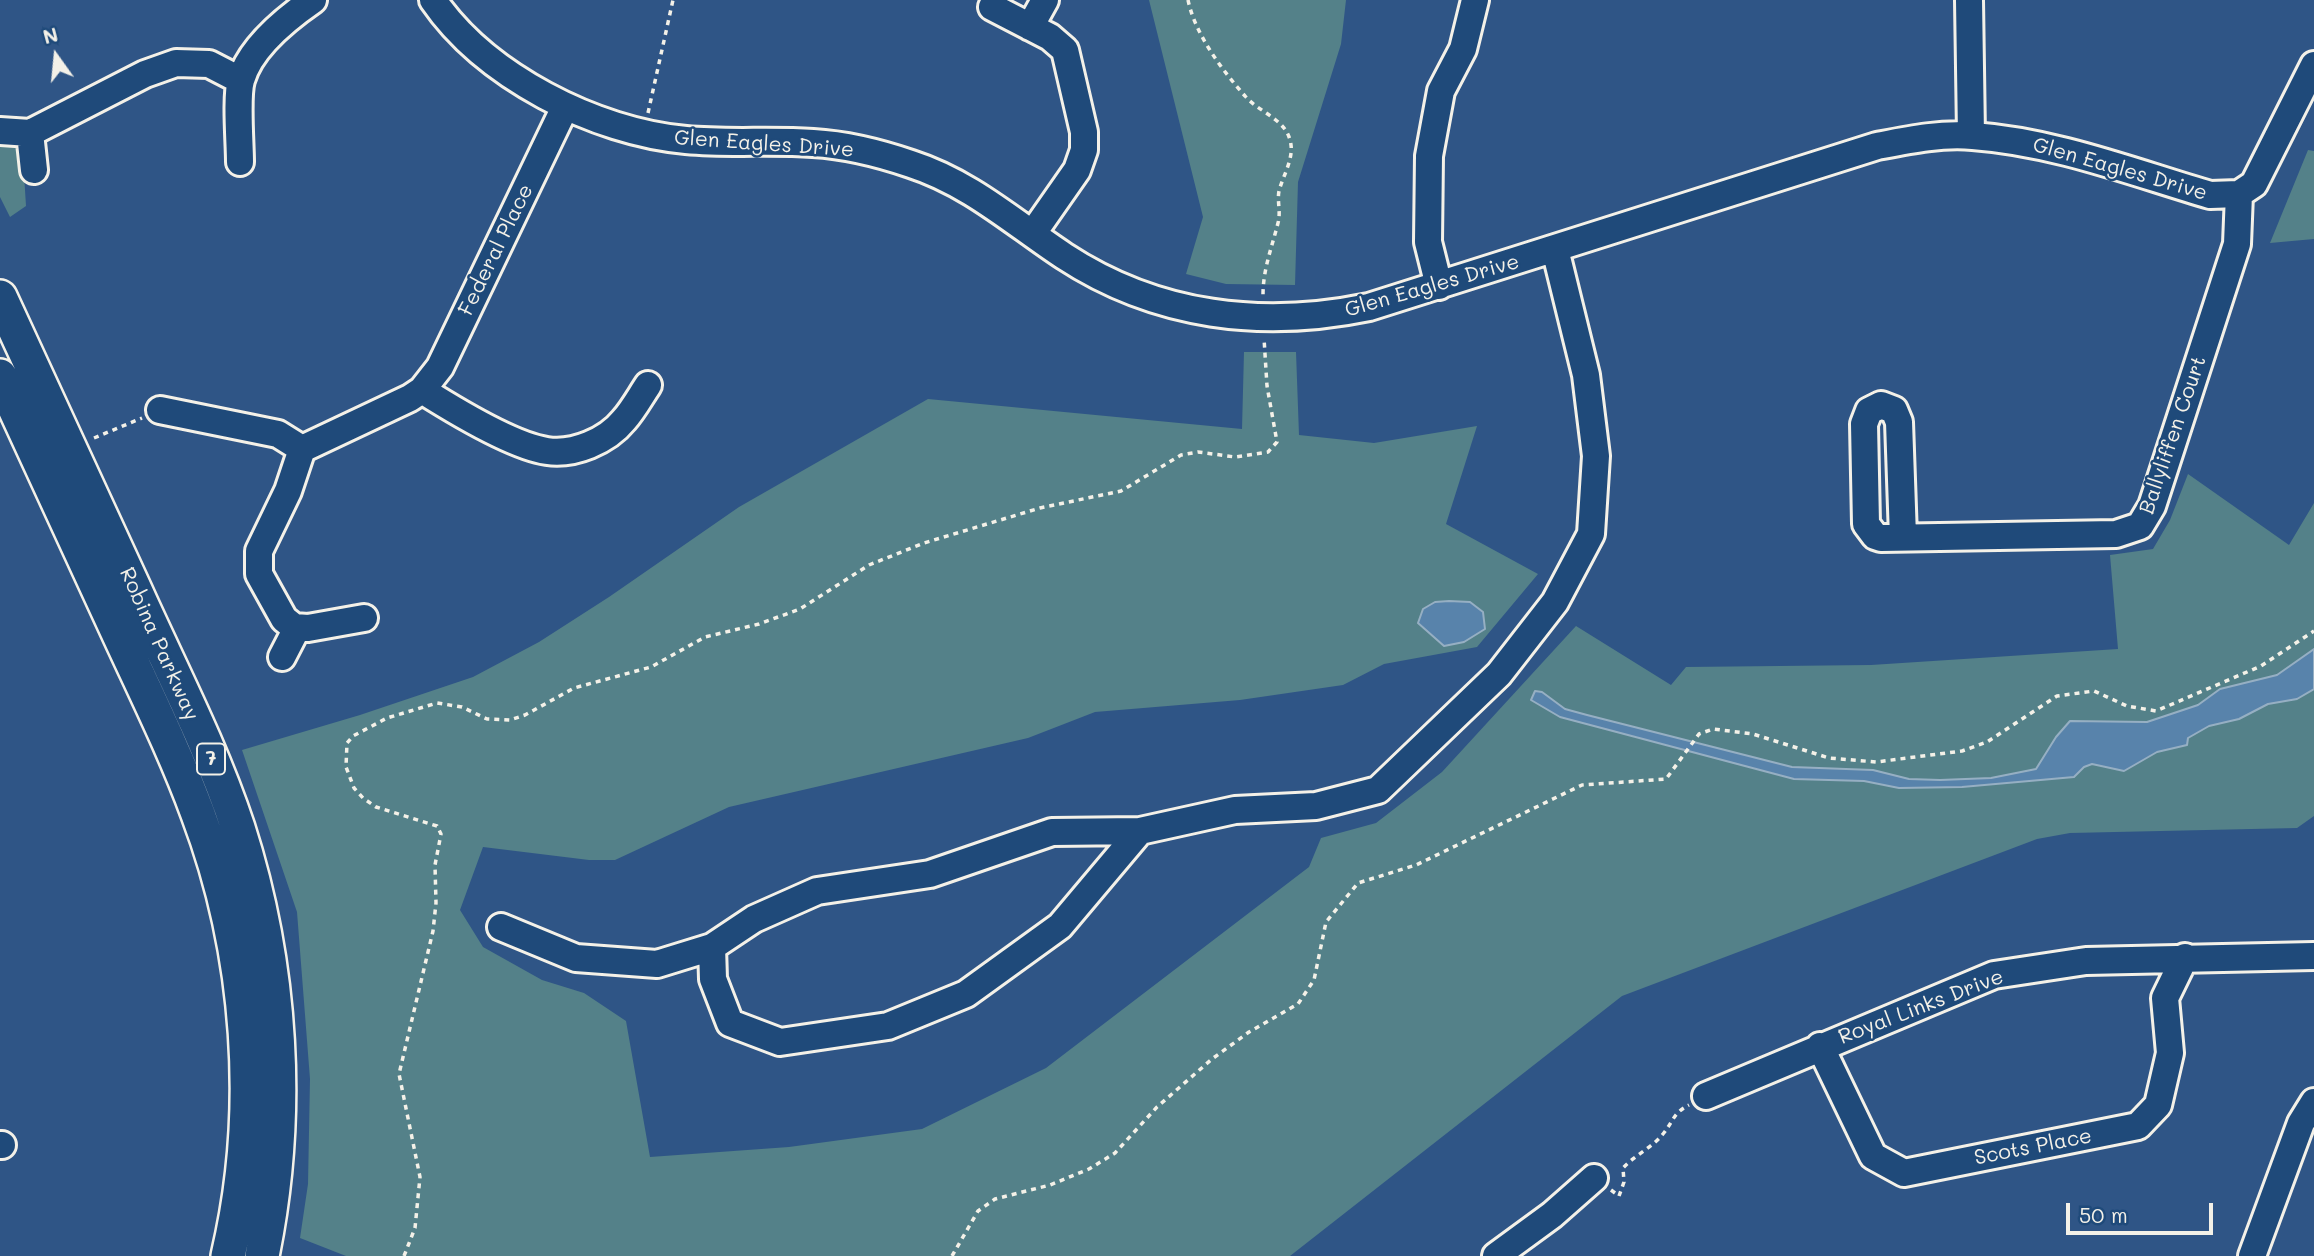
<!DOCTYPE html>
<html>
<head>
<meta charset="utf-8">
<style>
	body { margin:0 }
	#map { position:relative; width:2314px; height:1256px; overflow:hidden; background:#2f5586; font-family:Mali,sans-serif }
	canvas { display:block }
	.north { position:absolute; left:21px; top:21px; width:70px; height:70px; -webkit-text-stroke:5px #1f4a7a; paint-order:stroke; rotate:345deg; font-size:19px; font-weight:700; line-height:28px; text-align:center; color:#f4f1e8 }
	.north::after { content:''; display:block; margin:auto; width:24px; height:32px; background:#f4f1e8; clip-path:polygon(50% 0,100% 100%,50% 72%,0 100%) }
	.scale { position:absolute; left:2066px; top:1203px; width:147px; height:32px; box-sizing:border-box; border:4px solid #f4f1e8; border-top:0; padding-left:9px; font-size:21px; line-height:24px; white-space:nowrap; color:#f4f1e8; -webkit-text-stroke:5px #1f4a7a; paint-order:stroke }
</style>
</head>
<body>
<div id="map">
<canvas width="2314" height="1256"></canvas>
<div class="north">N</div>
<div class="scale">50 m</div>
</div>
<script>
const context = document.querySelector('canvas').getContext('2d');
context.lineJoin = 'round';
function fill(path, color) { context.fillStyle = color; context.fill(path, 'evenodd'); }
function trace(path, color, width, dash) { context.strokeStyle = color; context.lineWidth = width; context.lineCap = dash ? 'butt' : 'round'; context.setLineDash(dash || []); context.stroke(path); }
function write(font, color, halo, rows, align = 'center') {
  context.font = font + ' Mali,sans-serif'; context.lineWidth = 5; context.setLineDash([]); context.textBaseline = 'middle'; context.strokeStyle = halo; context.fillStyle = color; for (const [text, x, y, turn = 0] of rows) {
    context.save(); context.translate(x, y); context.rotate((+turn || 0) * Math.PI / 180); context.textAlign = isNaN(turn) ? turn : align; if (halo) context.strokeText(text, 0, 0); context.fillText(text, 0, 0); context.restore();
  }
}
fill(new Path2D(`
	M1149 0H1346L1341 44 1298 182 1295 285 1226 284 1186 274 1203 217Z
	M0 144 17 148 23 158 26 206 10 217 0 197Z
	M2308 150 2314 151V239L2270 243Z
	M1244 352H1296L1299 435 1374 443 1477 426 1446 524 1538 574 1477 647 1384 664 1343 685 1240 700 1095 712 1028 738 729 807 615 860H589L483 847 460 910 483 947 542 980 584 993 626 1021 650 1157 789 1147 922 1129 1046 1068 1309 867 1321 838 1376 823 1442 772 1576 626 1671 685 1686 667 1871 665 2118 649 2110 555 2153 549 2170 520 2188 474 2289 545 2314 503V816L2297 828 2070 833 2037 839 1622 996 1290 1256H346L300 1238 308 1184 310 1079 297 912 242 750 360 715 473 677 539 642 609 597 739 507 928 399 1242 429Z`), '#548189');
const water = new Path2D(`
	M1449 601 1470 602 1483 612 1485 629 1464 642 1444 646 1418 623 1423 609 1435 602Z
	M2314 649V689L2297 699 2268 704 2239 719 2209 726 2188 738 2187 745 2157 752 2124 771 2092 764 2084 767 2074 777 1962 787 1899 788 1864 781 1794 779 1560 717 1531 700 1535 691 1542 692 1565 709 1587 715 1792 767 1873 770 1909 779 1940 780 1991 778 2036 769 2056 737 2070 721 2147 722 2198 705 2220 689 2277 675Z`);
fill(water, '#5883ab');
trace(water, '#96afc3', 2);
const minor = new Path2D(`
	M433 0C485 76 595 132 686 140 728 144 770 140 813 143 847 145 879 153 911 164 970 183 1014 223 1064 256 1157 317 1263 329 1369 307L1877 146C1908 140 1941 133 1973 136 2055 142 2132 172 2210 195L2239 194 2254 184 2314 65
	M1969 0 1971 135
	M992 7 1050 37 1065 50 1084 132V150L1077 170 1033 233
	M1030 27 1045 0
	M0 131 30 133 34 170
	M30 133 145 74 176 63 209 64 240 80
	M240 162C240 143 236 97 241 80 250 48 287 18 313 0
	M1439 286 1428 242 1429 156 1441 91 1463 49 1475 0
	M422 390C452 409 513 446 547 451 574 455 607 441 624 420 633 410 640 397 648 385
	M160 410 278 434 302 449 410 398 422 390 440 367 565 107
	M302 449 288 491 259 551V574L284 619 294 627 308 628 364 618
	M1903 537 1899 422 1894 410 1881 405 1869 411 1864 424 1866 524 1875 536 1881 538 2116 534 2140 526 2152 506 2237 244 2239 194
	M282 657 297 628
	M1140 831 1060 926 966 994 888 1026 780 1042 730 1023 713 979 712 947 754 919 817 891 930 874 1052 832Z
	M1140 831 1235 810 1316 806 1378 790 1499 674 1555 602 1591 534 1596 456 1586 375 1555 249
	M501 927 576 958 657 964 712 947
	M1820 1046 1873 1156 1904 1173 2138 1126 2158 1105 2170 1053 2165 998 2185 957
	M1706 1096 1994 975 2086 961 2314 956
	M0 1145H2
	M1496 1256 1552 1215 1594 1178
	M2252 1256 2301 1123 2314 1102`);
const major = new Path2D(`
	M0 297C45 395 90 492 135 590 170 668 211 746 238 828 282 965 291 1115 262 1256
	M0 376C39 460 78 545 117 630 145 691 175 751 198 814 250 952 262 1112 228 1256`);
trace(minor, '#f4f1e8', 32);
trace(major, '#f4f1e8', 38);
trace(new Path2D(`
	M1188 0C1195 34 1222 70 1245 96 1259 113 1288 119 1291 145 1293 160 1283 176 1279 191 1277 201 1281 212 1278 223 1272 247 1263 269 1263 295
	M648 113 673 0
	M94 438 142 418
	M1611 1190 1619 1196 1624 1182 1623 1168C1635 1155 1653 1147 1663 1134 1673 1122 1673 1113 1689 1105
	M404 1256 415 1228 420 1177 399 1074 433 931 436 903 435 865 441 834 437 826 376 807 363 798 354 788 346 767 347 743 353 736 387 718 437 703 462 707 487 719 510 720 525 715 574 688 651 667 705 637 759 624 800 609 869 565 924 543 1040 508 1121 491 1181 455 1198 452 1235 457 1268 452 1277 442 1267 386 1264 338
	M952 1256 978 1211 995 1199 1050 1185 1089 1169 1115 1153 1157 1107 1212 1059 1249 1032 1298 1004 1314 980 1326 922 1358 883 1416 865 1582 785 1666 779 1699 734 1713 729 1753 734 1829 758 1876 762 1962 751 1987 742 2057 696 2094 691 2127 706 2156 711 2261 666 2314 631`), '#f4f1e8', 3.5, [5, 5]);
trace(minor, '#1f4a7a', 26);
trace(major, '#1f4a7a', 33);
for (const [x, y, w] of [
	[211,759,28]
]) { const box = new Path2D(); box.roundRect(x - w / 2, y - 15.5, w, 31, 5); context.fillStyle = '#1f4a7a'; context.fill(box); trace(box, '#f4f1e8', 2); }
write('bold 19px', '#f4f1e8', null, [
	["7",211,759]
]);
write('21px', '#f4f1e8', '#1f4a7a', [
	["Glen Eagles Drive",764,144,4],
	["Glen Eagles Drive",2120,169,16],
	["Federal Place",496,250,-64],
	["Glen Eagles Drive",1432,286,-16],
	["Ballyliffen Court",2173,435,-71],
	["Robina Parkway",159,644,66],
	["Royal Links Drive",1921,1007,-21],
	["Scots Place",2033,1147,-11]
]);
</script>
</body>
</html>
